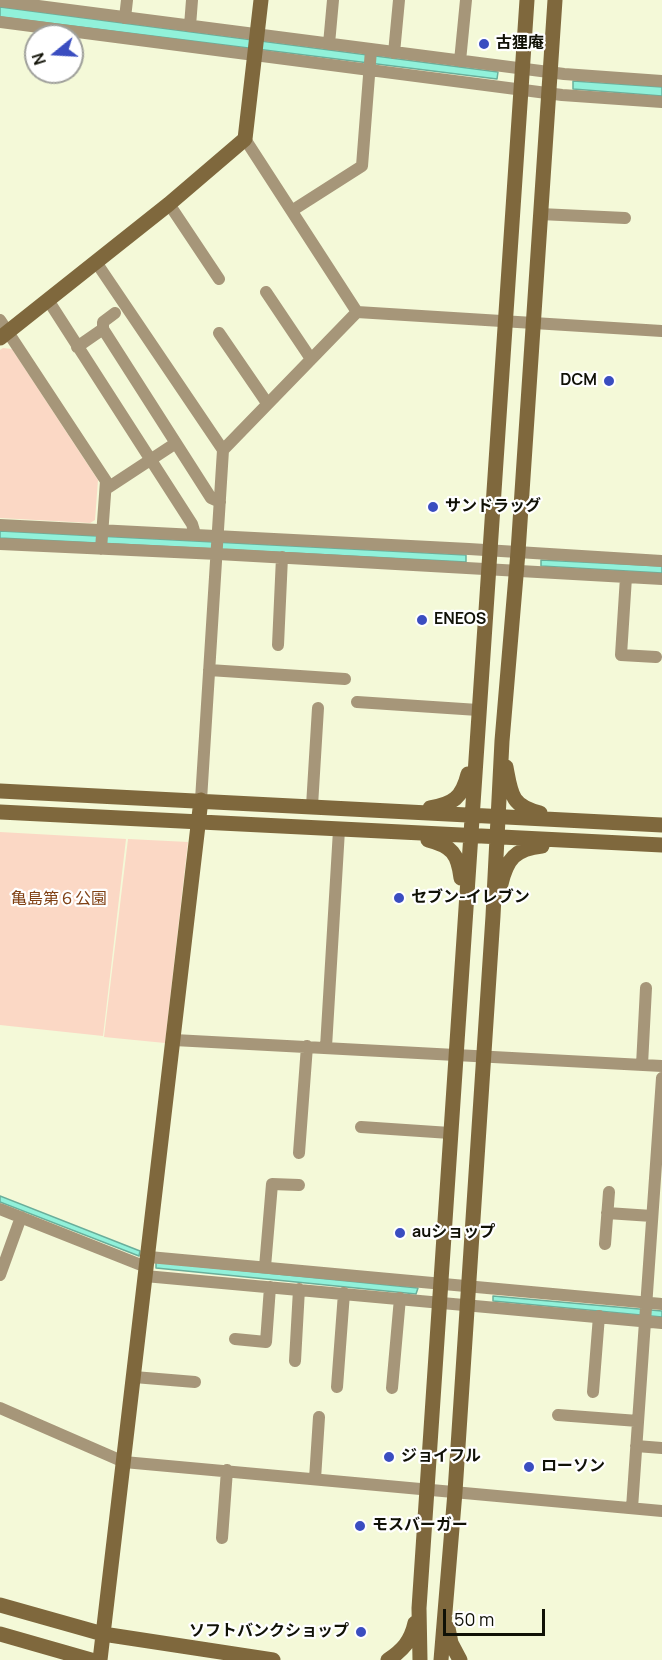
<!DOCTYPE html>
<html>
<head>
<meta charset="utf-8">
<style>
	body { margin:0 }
	#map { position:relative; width:662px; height:1660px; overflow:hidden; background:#f4f9d8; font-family:Manrope,sans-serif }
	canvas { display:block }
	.north { position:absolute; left:24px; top:24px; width:60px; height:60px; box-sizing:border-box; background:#fff; border:2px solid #9fa09b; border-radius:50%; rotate:252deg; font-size:16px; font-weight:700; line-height:24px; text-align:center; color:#101106 }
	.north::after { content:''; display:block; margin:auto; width:21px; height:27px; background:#3a4dc0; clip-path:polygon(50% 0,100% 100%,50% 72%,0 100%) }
	.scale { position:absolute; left:443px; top:1609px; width:102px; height:27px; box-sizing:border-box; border:3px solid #101106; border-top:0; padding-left:8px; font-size:18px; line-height:21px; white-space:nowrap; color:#101106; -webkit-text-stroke:4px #fff; paint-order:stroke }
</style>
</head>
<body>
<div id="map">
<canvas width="662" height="1660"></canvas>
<div class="north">N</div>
<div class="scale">50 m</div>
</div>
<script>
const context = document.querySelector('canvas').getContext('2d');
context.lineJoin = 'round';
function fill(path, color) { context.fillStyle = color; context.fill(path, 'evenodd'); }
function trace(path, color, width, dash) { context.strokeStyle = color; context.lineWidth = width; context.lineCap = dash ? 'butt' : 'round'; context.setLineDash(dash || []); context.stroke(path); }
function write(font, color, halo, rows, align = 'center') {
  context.font = font + ' Manrope,"Noto Sans JP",sans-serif'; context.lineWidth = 4.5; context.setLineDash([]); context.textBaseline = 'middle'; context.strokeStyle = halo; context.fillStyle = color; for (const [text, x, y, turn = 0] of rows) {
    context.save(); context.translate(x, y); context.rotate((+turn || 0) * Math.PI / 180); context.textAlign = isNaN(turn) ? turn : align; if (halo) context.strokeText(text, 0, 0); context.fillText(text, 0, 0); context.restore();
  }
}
fill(new Path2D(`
	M3 348 12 349 98 480 95 520 90 523 0 518V350Z
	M0 832 126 839 103 1036 0 1025Z
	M128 839 188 842 165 1043 104 1037Z`), '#fbd8c5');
const water = new Path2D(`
	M0 7 498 72 497 79 0 17Z
	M573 81 662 87V96L573 89Z
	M0 531 466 555V562L0 538Z
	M541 560 662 566V573L541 566Z
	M0 1196 140 1251 139 1256 0 1202Z
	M156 1262 418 1288 416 1294 156 1268Z
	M493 1296 662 1311V1317L493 1301Z`);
fill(water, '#91f1da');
trace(water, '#6aae9a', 1.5);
trace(new Path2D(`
	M0 1 564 74 662 81
	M125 18 127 0
	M0 22 562 95 662 102
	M190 26 192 0
	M329 44 333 0
	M394 53 399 0
	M460 61 466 0
	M245 139 357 312
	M169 204 219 279
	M293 210 362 166 371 50
	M540 214 625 218
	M96 262 223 450 201 800
	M266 292 311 359
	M48 300 192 524 195 534
	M0 320 106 481 101 549
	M103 329 211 498 220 502
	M219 333 267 403
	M77 347 103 329V322L115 313
	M223 450 357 312 662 331
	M106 489 176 443
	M0 525 469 549 662 561
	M0 544 218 554 662 579
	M626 577 621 655 656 657
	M278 645 282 557
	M209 670 345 679
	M357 702 478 710
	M312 806 318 708
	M174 1040 662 1066
	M326 1047 339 830
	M642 1065 646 988
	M361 1127 450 1133
	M299 1153 307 1046
	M0 1209 146 1267
	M607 1213 652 1216
	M605 1244 609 1192
	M149 1257 662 1304
	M265 1267 272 1184 299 1185
	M0 1275 21 1217
	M145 1276 662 1323
	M235 1339 266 1342 270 1287
	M295 1361 299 1289
	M134 1377 195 1382
	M337 1387 344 1293
	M392 1388 400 1298
	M593 1392 599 1316
	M0 1408 124 1462 662 1511
	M558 1415 638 1421
	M636 1446 662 1448
	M315 1479 319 1417
	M632 1508 662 1078
	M222 1538 227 1470`), '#a69679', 12);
trace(new Path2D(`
	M0 338 169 204 245 139 261 0
	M506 767C511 794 511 806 540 813
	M0 791 662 825
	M430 808C453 804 462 798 468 774
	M0 812 662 845
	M428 840C452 846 458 854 461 878
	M501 884C507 859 515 849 542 846
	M0 1605 103 1634 273 1660
	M448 1628 451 1643 460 1660
	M0 1634 91 1660
	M100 1660 201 800
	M388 1660C403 1650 411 1641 415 1623
	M420 1660 419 1608 527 0
	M441 1660 455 1492 493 916 502 741 518 552 555 0`), '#7f683d', 15);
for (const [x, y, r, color] of [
	[484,44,6,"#3a4dc0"],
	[609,381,6,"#3a4dc0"],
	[433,507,6,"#3a4dc0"],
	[422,620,6,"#3a4dc0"],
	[399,898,6,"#3a4dc0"],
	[400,1233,6,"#3a4dc0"],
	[389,1457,6,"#3a4dc0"],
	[529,1467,6,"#3a4dc0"],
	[360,1526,6,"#3a4dc0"],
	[361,1632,6,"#3a4dc0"]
]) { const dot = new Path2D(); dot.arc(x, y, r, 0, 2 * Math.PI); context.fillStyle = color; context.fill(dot); trace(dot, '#fff', 2); }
write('bold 16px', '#101106', '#fff', [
	["古狸庵",496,44],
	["DCM",597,381,"right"],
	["サンドラッグ",445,507],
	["ENEOS",434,620],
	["セブン-イレブン",411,898],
	["auショップ",412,1233],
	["ジョイフル",401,1457],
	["ローソン",541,1467],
	["モスバーガー",372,1526],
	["ソフトバンクショップ",349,1632,"right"]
], 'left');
write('16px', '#804115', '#fff', [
	["亀島第６公園",59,900]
]);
</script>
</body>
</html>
